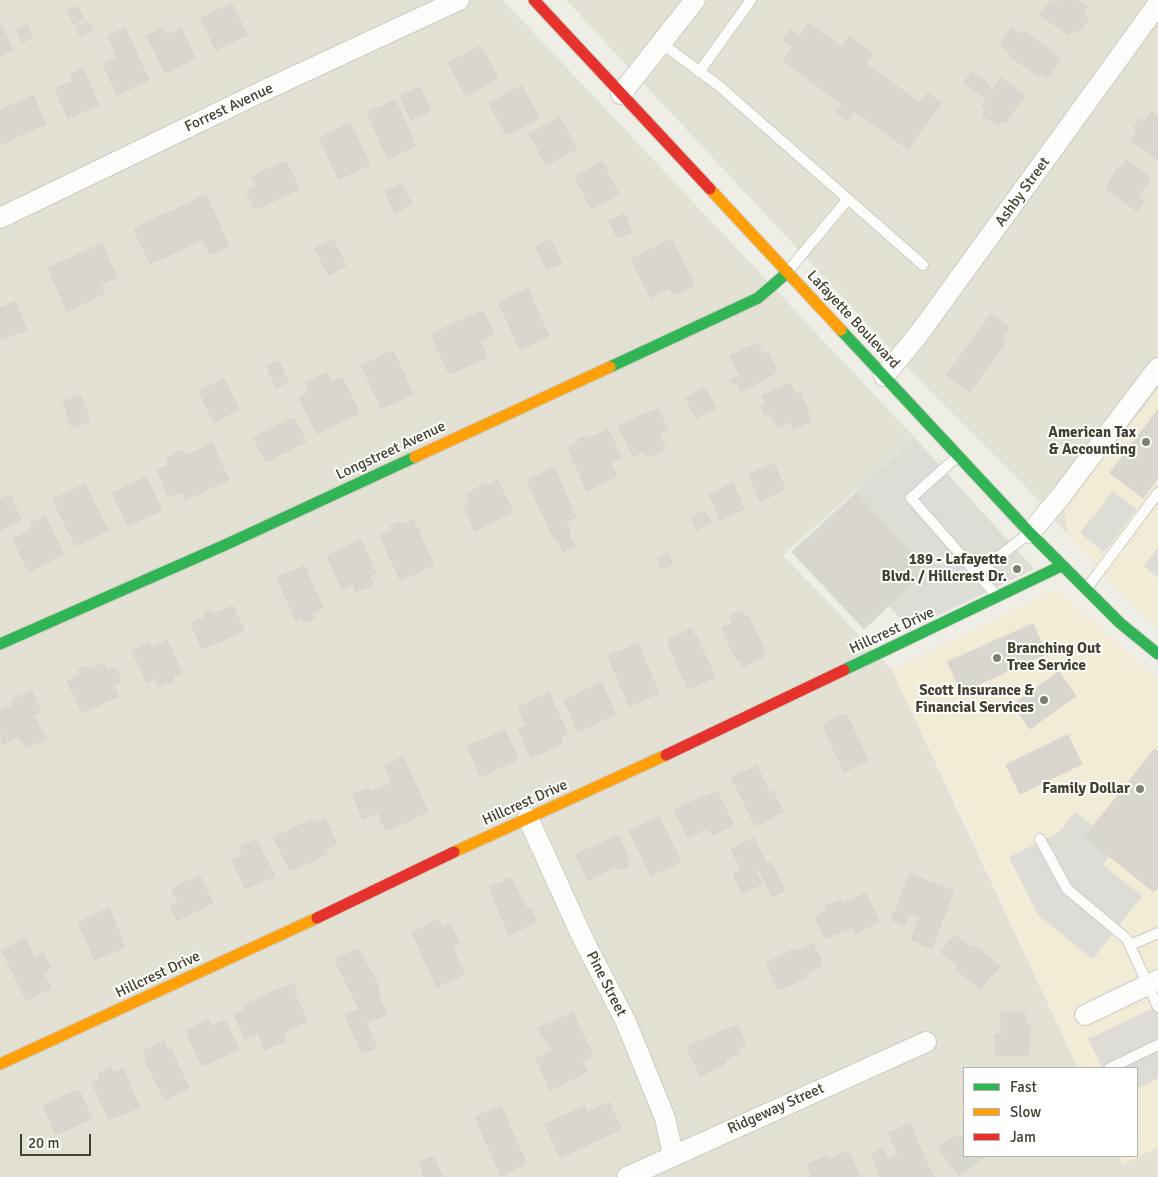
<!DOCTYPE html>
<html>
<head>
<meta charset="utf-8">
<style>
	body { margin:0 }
	#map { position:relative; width:1158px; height:1177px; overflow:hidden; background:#eeede6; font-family:Signika,sans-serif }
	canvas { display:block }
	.legend { position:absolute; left:963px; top:1067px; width:175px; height:90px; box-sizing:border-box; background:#fff; border:1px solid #b4b3ad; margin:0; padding:6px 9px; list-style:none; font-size:15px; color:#444032 }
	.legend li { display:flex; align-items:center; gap:10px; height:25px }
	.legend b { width:25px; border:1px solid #b4b3ad }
	.scale { position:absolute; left:20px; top:1134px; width:71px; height:22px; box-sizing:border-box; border:2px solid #444032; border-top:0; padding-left:6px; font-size:15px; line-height:18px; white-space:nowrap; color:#444032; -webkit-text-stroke:4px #fff; paint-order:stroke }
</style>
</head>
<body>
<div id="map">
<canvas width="1158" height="1177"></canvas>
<ul class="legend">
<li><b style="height:6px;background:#30b455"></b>Fast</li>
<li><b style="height:6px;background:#ff9f0a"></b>Slow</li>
<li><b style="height:6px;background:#e5322d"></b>Jam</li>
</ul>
<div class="scale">20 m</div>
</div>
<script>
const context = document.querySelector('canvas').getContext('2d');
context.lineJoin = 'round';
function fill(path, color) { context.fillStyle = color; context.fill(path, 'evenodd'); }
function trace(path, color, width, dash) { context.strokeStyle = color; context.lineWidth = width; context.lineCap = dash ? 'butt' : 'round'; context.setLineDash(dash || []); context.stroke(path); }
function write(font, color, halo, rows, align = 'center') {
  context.font = font + ' Signika,sans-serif'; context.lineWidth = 4; context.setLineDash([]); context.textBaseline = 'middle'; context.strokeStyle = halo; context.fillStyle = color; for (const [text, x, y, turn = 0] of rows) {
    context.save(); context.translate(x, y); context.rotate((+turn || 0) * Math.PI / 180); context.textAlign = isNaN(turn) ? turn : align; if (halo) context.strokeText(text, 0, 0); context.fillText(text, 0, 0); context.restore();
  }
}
fill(new Path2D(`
	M0 0H503L915 438 783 555 892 670 1078 1068H964V1156H1119L1123 1164 1158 1147V1177H0Z
	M566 0H1158V389L1064 509 1068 535 1029 490 927 388Z`), '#e3e1d3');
fill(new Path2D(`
	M1158 389V627L1141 614 1068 535 1064 509Z
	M1056 589 1158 679V1147L1123 1164 1119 1156H1137V1068H1079L965 821 892 670Z`), '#f2ecd7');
fill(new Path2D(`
	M915 438 1034 569 910 629 889 606 927 570 855 492Z
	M1113 491 1137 509 1104 552 1080 533Z
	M1158 548V577L1144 566Z
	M1075 812 1093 826 1085 837 1109 856 1103 865 1142 896 1093 959 1039 916 1009 857 1058 833Z
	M1158 1006V1078L1137 1089V1068H1103L1088 1039Z`), '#dddcd6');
const building = new Path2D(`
	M1051 0 1056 3 1059 0H1077L1088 8 1083 14 1089 18 1078 33 1073 29 1069 35 1040 15Z
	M232 4 247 35 216 50 201 18Z
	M78 7 84 19 73 24 68 11Z
	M89 23 92 31 80 36 76 27Z
	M809 23 842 47 849 36 873 54 866 64 920 103 928 93 941 103 908 149 854 111 847 120 836 112 842 104 783 61 793 47 783 39 790 30 800 36Z
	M27 25 33 37 22 43 16 30Z
	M2 26 13 50 0 56V27Z
	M125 28 149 80 117 95 103 64 117 58 108 36Z
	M163 28 166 35 181 28 195 58 165 73 147 36Z
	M1012 28 1022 35 1024 31 1055 54 1054 56 1060 60 1047 79 1040 74 1038 76 1008 55 1010 52 1000 45Z
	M481 46 498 78 466 96 448 63Z
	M83 68 99 105 68 119 55 89 73 81 70 75Z
	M972 72 990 85 988 87 993 91 1001 78 1025 95 1005 123 1002 120 998 126 982 115 986 109 982 106 987 100 964 83Z
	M522 86 539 118 506 135 489 104Z
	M420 87 431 111 411 120 400 96Z
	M33 96 46 124 0 145V111Z
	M395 100 416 146 388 159 367 113Z
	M1151 112 1158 117V160L1131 140 1138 130 1134 128 1140 118 1145 122Z
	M560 117 577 149 546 165 530 134Z
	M350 123 370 164 339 179 319 138Z
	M1126 160 1151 178 1138 196 1144 200 1137 211 1106 189 1117 168 1119 169Z
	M286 161 299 189 255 210 246 191 257 185 252 177Z
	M602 162 619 194 591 209 575 177Z
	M402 184 412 204 395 213 385 192Z
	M206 195 229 246 210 255 203 239 150 264 134 229Z
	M624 214 632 232 617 238 609 221Z
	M333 239 346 266 329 275 315 249Z
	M671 239 695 285 674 295 670 287 651 298 631 260Z
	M551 240 562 263 547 270 536 247Z
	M102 244 117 277 101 284 105 293 67 311 48 268Z
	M528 289 549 336 520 350 499 303Z
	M16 302 27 330 0 340V308Z
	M483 311 494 334 480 341 487 357 449 374 431 334Z
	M991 314 1009 327 1001 339 1005 343 970 392 947 375Z
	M757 343 763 354 768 352 777 371 773 374V375L741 392 737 384 734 385 731 380 740 376 730 356Z
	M393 351 413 394 381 409 362 366Z
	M279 361 288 382 276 388 267 366Z
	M327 373 332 382 342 377 359 413 317 434 299 397 309 391 305 384Z
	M224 379 239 409 214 422 199 391Z
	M790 383 796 394 800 392 809 412 807 413 811 421 793 429 790 422 778 428 770 413 765 416 760 407 766 404 762 396Z
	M705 388 716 408 696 418 686 398Z
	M81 396 90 421 72 428 63 402Z
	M658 409 668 430 659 434 666 449 647 458 644 451 633 456 618 426Z
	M1158 410V478L1143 498 1110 473Z
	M294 418 306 442 266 462 254 438Z
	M608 429 621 458 611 463 617 476 587 491 568 448 578 443 577 440 586 436 587 439Z
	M212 443 229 480 185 500 181 492 169 497 157 470 168 465 167 458 182 450 185 456Z
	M774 463 785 489 760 502 749 475Z
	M554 468 576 517 566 521 571 531 568 533 575 546 563 552 556 538 554 539 527 481Z
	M146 477 162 510 128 526 112 493Z
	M498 480 513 512 475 531 464 507 470 504 466 495 486 482 488 485Z
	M733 483 744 509 720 520 709 495Z
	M85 484 108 530 76 546 53 500Z
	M856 493 927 570 864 629 792 552Z
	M10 495 21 520 0 530V500Z
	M705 511 711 522 697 530 691 518Z
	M45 516 64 554 29 572 13 539 32 529 30 524Z
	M413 520 434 565 400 580 380 536 392 530 390 526 400 522 402 525Z
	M361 540 376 573 369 576 373 585 356 592 353 584 342 589 327 556Z
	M668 554 673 564 661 569 657 559Z
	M304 566 323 608 312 613 315 619 304 623 302 618 296 621 277 578Z
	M233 606 244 631 202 649 191 623 206 617 204 613 212 609 214 613Z
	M742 611 745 617 748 616 764 648 762 649 765 656 743 667 740 660 737 661 722 628 733 623 729 617Z
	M1033 624 1046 654 961 692 948 662Z
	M691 629 693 635H696L715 677 688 689 669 647 671 646 668 640Z
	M167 640 182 672 172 677 174 680 159 687 155 678 147 683 132 651 149 642 152 648Z
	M638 644 659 693 629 706 608 656Z
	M103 663 107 671 115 667 122 681 114 685 119 696 82 713 67 681 80 675 78 670 87 666 89 670Z
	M1059 672 1076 696 1030 729 1013 705Z
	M601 683 616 714 578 732 564 701Z
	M32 691 41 712 34 715 46 739 25 748 19 736 2 744 0 711 14 705 12 700Z
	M549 693 567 733 560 737 563 743 531 758 518 729 526 725 518 708Z
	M846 714 868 760 844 772 823 725Z
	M505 730 518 759 481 777 467 747Z
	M1068 735 1082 764 1020 794 1006 765Z
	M1155 749 1158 752V887L1154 892 1085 837Z
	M403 757 428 812 386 831 378 812 363 819 353 795 369 788 371 792 392 783 384 766Z
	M757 766 770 793 773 791 783 812 755 826 732 778 743 769 745 772Z
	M717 791 733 825 712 835 708 828 688 838 674 810Z
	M659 816 681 862 651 876 629 831Z
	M325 818 337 844 325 849 328 854 290 871 274 837 312 820 313 823Z
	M618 836 630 860 626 862 628 867 619 870 617 866 588 881 576 855Z
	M754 838 767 864 771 862 785 891 772 897 759 869 755 870 762 884 742 893 733 874 741 870 731 849Z
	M256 840 275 876 245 889 232 860 242 856 239 848Z
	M910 874 954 891 932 948 911 940 920 917 909 914 905 925 892 920Z
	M200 876 213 903 177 920 170 906 178 902 172 889Z
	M511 878 527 909 530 908 537 922 509 935 489 888Z
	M866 893 879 921 856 934 853 927 825 938 815 917 827 911 825 907 841 900 842 904Z
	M109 908 125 947 95 960 78 923Z
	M439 920 443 928 450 924 460 944 452 947 465 974 437 987 412 933Z
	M955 935 972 949 974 945 1000 966 980 989 956 969 958 966 941 952Z
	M25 939 35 957 43 952 51 968 43 973 51 988 26 1000 2 951Z
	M813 944 823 965 805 973 807 977 778 990 766 963 794 949 795 952Z
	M358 949 376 980 380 993 377 994 387 1014 366 1023 377 1047 362 1053 345 1015 359 1009 335 960Z
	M293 983 296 991 294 992 307 1021 283 1033 286 1040 265 1050 258 1033 245 1038 234 1015 247 1009 245 1005Z
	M573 1013 593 1055 582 1061 587 1072 550 1090 536 1058 552 1051 538 1029Z
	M1001 1013H1025V1025H1030L1029 1056H995V1034L1001 1035Z
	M209 1020 212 1026 225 1020 239 1049 202 1066 188 1037 191 1036 188 1030Z
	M737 1025 746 1044 738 1048 740 1053 724 1060 726 1064 700 1076 687 1047Z
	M164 1041 167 1048 170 1047 189 1088 165 1100 144 1059 147 1058 144 1051Z
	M111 1068 113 1073 123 1069 140 1107 109 1120 92 1083 100 1079 98 1074Z
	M79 1090 92 1118 56 1135 43 1106Z
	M609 1102 621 1129 560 1158 545 1124 584 1106 587 1113Z
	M501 1106 526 1163 501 1177 475 1117Z
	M910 1124 933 1177H881L871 1154 883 1148 888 1160 898 1155 889 1133Z
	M964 1134V1156H985L959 1176 938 1148 955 1135 958 1138Z
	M848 1151 860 1177H812L807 1165 826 1156 828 1160Z
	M433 1157 443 1177H424L420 1163Z`);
fill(building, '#d8d6ce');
trace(building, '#d7d4cc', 1);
const lane = new Path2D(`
	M661 43 718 85 923 265
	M699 72 751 0
	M788 271 848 199
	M957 457 911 498 996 595
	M978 573 1028 534
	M1087 588 1158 493
	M1040 839 1067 889 1127 939 1158 1007
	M1130 945 1158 933
	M1110 1068 1158 1045`);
const street = new Path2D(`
	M621 94 695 0
	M0 218 263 91 459 0
	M884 376 918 335 1158 4
	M1030 533 1061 496 1158 368
	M528 818 584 941 625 1020 665 1118 673 1154
	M1085 1015 1158 980
	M627 1177 926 1042`);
const fast = new Path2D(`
	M841 330 1030 533 1120 623 1158 654
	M610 367 758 298 788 272
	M0 644 225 545 415 457
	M844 670 1061 566`);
const slow = new Path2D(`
	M710 189 841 330
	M415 457 610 367
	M454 852 666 755
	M0 1064 317 918`);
const jam = new Path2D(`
	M534 0 710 189
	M666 755 844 670
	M317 918 454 852`);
trace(lane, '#cccbc3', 12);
trace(street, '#cccbc3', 22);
trace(fast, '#ceccbd', 13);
trace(slow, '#ceccbd', 13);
trace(jam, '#ceccbd', 13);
trace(lane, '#fcfcfb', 10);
trace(street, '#fcfcfb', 20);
trace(fast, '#30b455', 11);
trace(slow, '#ff9f0a', 11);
trace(jam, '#e5322d', 11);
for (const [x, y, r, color] of [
	[1146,442,5,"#807d71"],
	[1017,569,5,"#807d71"],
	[997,658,5,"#807d71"],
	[1044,700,5,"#807d71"],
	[1140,789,5,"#807d71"]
]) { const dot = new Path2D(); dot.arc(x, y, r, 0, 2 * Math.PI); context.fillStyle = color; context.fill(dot); trace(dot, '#fff', 2); }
write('15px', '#444032', '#fff', [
	["Forrest Avenue",229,108,-25],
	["Ashby Street",1023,192,-54],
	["Lafayette Boulevard",853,320,47],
	["Longstreet Avenue",391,451,-25],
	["Hillcrest Drive",892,631,-25],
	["Hillcrest Drive",525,803,-24],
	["Hillcrest Drive",158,975,-25],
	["Pine Street",606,984,63],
	["Ridgeway Street",776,1109,-24]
]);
write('bold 15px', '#444032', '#fff', [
	["American Tax",1136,433],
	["& Accounting",1136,450],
	["189 - Lafayette",1007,560],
	["Blvd. / Hillcrest Dr.",1007,577],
	["Branching Out",1007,649,"left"],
	["Tree Service",1007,666,"left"],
	["Scott Insurance &",1034,691],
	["Financial Services",1034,708],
	["Family Dollar",1130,789]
], 'right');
</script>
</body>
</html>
